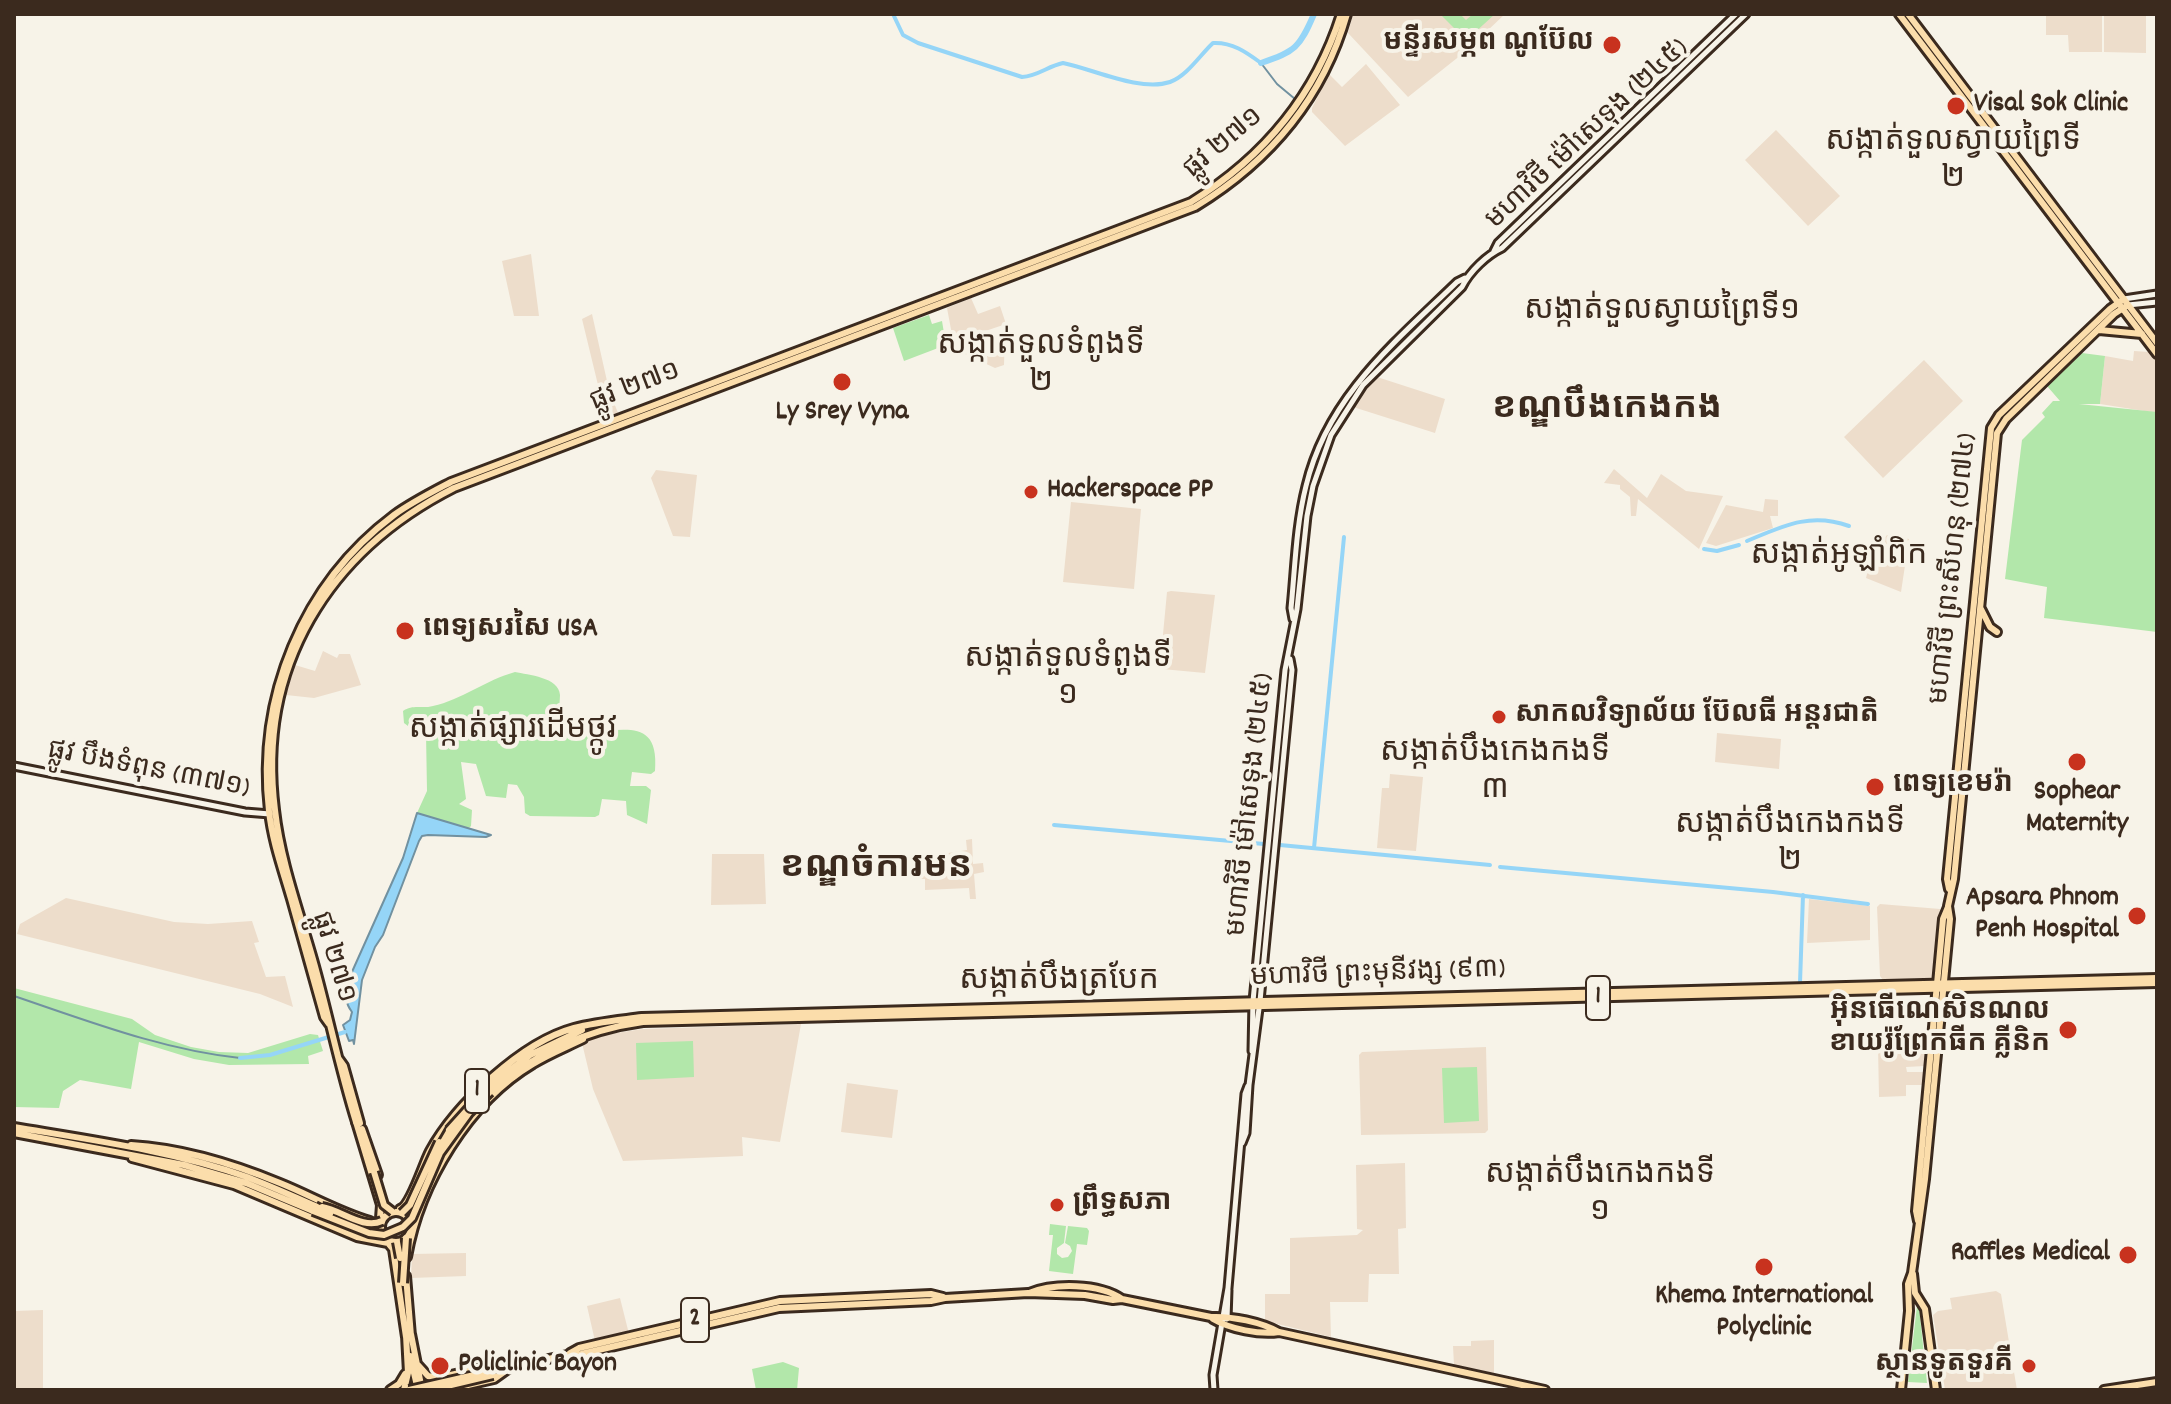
<!DOCTYPE html>
<html>
<head>
<meta charset="utf-8">
<style>
	body { margin:0 }
	#map { position:relative; width:2171px; height:1404px; overflow:hidden; background:#f7f3e8; font-family:Dekko,sans-serif }
	canvas { display:block }
	.frame { position:absolute; inset:0; border:16px solid #3b2a1e; pointer-events:none }
</style>
</head>
<body>
<div id="map">
<canvas width="2171" height="1404"></canvas>
<div class="frame"></div>
</div>
<script>
const context = document.querySelector('canvas').getContext('2d');
context.lineJoin = 'round';
function fill(path, color) { context.fillStyle = color; context.fill(path, 'evenodd'); }
function trace(path, color, width, dash) { context.strokeStyle = color; context.lineWidth = width; context.lineCap = dash ? 'butt' : 'round'; context.setLineDash(dash || []); context.stroke(path); }
function write(font, color, halo, rows, align = 'center') {
  context.font = font + ' Dekko,"Noto Sans Khmer",sans-serif'; context.lineWidth = 8; context.setLineDash([]); context.textBaseline = 'middle'; context.strokeStyle = halo; context.fillStyle = color; for (const [text, x, y, turn = 0] of rows) {
    context.save(); context.translate(x, y); context.rotate((+turn || 0) * Math.PI / 180); context.textAlign = isNaN(turn) ? turn : align; if (halo) context.strokeText(text, 0, 0); context.fillText(text, 0, 0); context.restore();
  }
}
fill(new Path2D(`
	M1353 14H1505L1466 51 1408 97 1348 33Z
	M2046 14H2102V52H2069L2068 35H2046Z
	M2104 14H2146V53L2104 52Z
	M1366 64 1400 105 1345 146 1312 112V108L1329 74 1342 87Z
	M1776 130 1840 196 1808 226 1745 160Z
	M531 254 539 316H514L502 261Z
	M971 298 978 314 1000 306 1006 324 956 341 953 340 947 308Z
	M592 314 609 390 618 413 606 418 582 319Z
	M1005 331 1004 365 995 368 963 353 965 347Z
	M2134 351 2149 352 2157 362V413L2100 404 2105 356 2133 361Z
	M1924 360 1963 401 1883 478 1844 437Z
	M1374 376 1445 399 1435 433 1350 406Z
	M1614 469 1647 498 1661 474 1686 491 1723 496 1699 549 1638 499 1636 516H1631L1630 497 1620 489V485L1604 483Z
	M656 470 697 475 690 537 673 536 651 478Z
	M1765 499 1778 500V516H1770L1773 528 1716 546 1706 543 1726 505 1763 512Z
	M1071 502 1141 509 1134 589 1063 582Z
	M1887 535 1909 539 1901 592 1866 578 1872 554Z
	M1171 591 1215 595 1205 673 1162 669 1160 666 1167 592Z
	M323 651 337 658 339 654H350L361 685 314 698 286 695 295 665 315 671Z
	M1717 733 1781 739 1779 769 1715 762Z
	M1390 774 1423 777 1416 851 1377 848 1382 788H1389Z
	M972 839 973 864 983 863 984 872 974 874 976 899H970L969 888 925 890V879H915L914 870 925 868 924 857 967 850 966 840Z
	M712 854H764L766 904 711 905Z
	M66 898 174 922 208 924 252 921 259 942 254 943 266 977 285 976 293 1007 260 994 17 934 20 924Z
	M1809 899 1870 906V940L1807 943Z
	M1880 904 1940 909 1933 978 1883 980 1880 976 1877 907Z
	M801 1024 780 1142 742 1137 743 1156 623 1161 593 1089 582 1043 602 1035 643 1029Z
	M1925 1045V1066L1906 1067 1907 1072H1924V1085H1906V1096L1879 1097 1878 1046Z
	M1486 1047 1488 1130 1485 1133 1361 1135 1359 1055 1362 1052Z
	M847 1083 898 1090 892 1138 841 1132Z
	M1405 1163 1406 1228 1398 1229 1399 1274H1369L1368 1302H1330L1331 1337 1265 1321V1294H1290V1238L1357 1235 1363 1230 1357 1229 1356 1165Z
	M466 1253V1276L411 1278 412 1254Z
	M1996 1291 2001 1294 2017 1390H1945L1933 1315 1938 1311 1952 1309 1950 1298Z
	M620 1298 629 1334 595 1341 587 1306Z
	M43 1310V1390H14V1311Z
	M1494 1340V1373L1454 1365 1453 1346H1471V1341Z`), '#edddcb');
fill(new Path2D(`
	M1440 14H1460L1466 20 1473 14H1495L1461 45 1455 38 1459 33Z
	M929 315 932 324 942 321 946 345 904 361 893 328Z
	M2082 353 2105 356 2100 404H2079L2157 412V632L2044 618 2047 587 2005 579 2022 440 2045 417 2042 413 2053 401H2060L2047 386Z
	M515 672C528 675 559 677 560 695 560 703 558 713 557 721 590 752 661 697 655 771L651 774 632 772 630 786H646L651 790 647 824 627 815 626 801 602 799 599 815 595 817 530 816 525 813 524 797 517 785 508 784 506 798 486 796 476 764 461 762 466 799 459 804 472 810 471 826 469 828 417 813 427 791 426 733 421 728 408 726 404 723 403 711C413 704 422 709 433 706 461 700 486 680 515 672Z
	M14 988 132 1019 155 1035 191 1047 219 1052 248 1053 310 1034 318 1035 323 1051 308 1056 309 1064 229 1065 194 1059 139 1042 131 1089 80 1080 63 1091 59 1108 14 1107Z
	M693 1041 694 1077 637 1080 636 1043Z
	M1477 1067 1479 1121 1444 1123 1442 1068Z
	M1050 1224 1066 1226 1064 1243 1057 1248V1254L1062 1258 1068 1257 1072 1251 1070 1246 1065 1243 1068 1226 1087 1228 1089 1231 1087 1245 1077 1244 1073 1274 1049 1271 1053 1235H1049Z
	M1917 1306 1919 1307 1927 1383 1908 1382Z
	M783 1362 799 1368 797 1390H756L752 1369Z`), '#b2e7aa');
const water = new Path2D(`
	M417 813 491 835 486 837 428 835 422 836 419 841 383 935 375 947 362 980 354 1044 353 1040 349 1041 343 1025 350 1020 352 1012C345 1003 345 994 347 983L403 858Z`);
fill(water, '#95d5f7');
trace(water, '#7191a0', 2);
trace(new Path2D(`
	M1261 63 1277 84 1295 99
	M14 996C88 1021 163 1050 240 1058`), '#7191a0', 2);
trace(new Path2D(`
	M893 14 903 35 918 43 1022 77C1038 76 1048 66 1063 63 1093 69 1140 92 1170 82 1187 76 1200 55 1213 43 1232 42 1246 52 1261 63
	M1747 541C1783 526 1810 512 1849 526
	M1704 549 1717 551 1739 545
	M1054 825 1264 844
	M1280 845 1490 865
	M1314 848 1344 537
	M1500 867 1773 892 1868 904
	M1800 983 1803 895
	M240 1058 270 1055 345 1032`), '#95d5f7', 4);
trace(new Path2D(`
	M1261 63C1295 52 1300 47 1314 14`), '#95d5f7', 6);
const secondary = new Path2D(`
	M1494 251 1498 243 1736 14
	M2124 299 2157 294
	M2128 305 2157 302
	M1293 619 1291 608C1295 568 1296 525 1306 486 1327 397 1395 342 1457 282L1465 278
	M14 766 245 812 270 814
	M1252 1051 1253 1001 1285 670 1297 609 1307 516 1313 486 1331 435 1363 385 1462 287C1470 271 1487 255 1502 248L1746 14
	M1242 1143 1246 1133 1249 1085 1260 1001 1292 670 1290 659
	M1227 1319 1228 1290
	M1214 1390 1213 1375 1228 1288 1245 1094 1248 1086`);
const primary = new Path2D(`
	M1899 14 2157 354
	M1908 14 2157 343
	M2099 330 2142 334
	M1981 609 1990 627 1997 632
	M1949 889 1947 879 1991 428 1999 415 2110 309 2124 299
	M329 1024 324 1017C313 978 302 939 291 899 283 871 272 841 269 811 256 698 302 584 394 515 412 502 432 492 451 482L1191 202C1264 157 1315 96 1341 14
	M339 1059 344 1066 360 1123
	M356 1122C340 1071 330 1021 316 970 302 918 281 864 275 810 257 667 328 552 454 488L1195 207C1269 162 1323 98 1347 14
	M1918 1221 1916 1211 1943 919 1948 907
	M1913 1274 1915 1293 1925 1309 1936 1390
	M1029 1293C1054 1283 1099 1283 1122 1299
	M1213 1319C1230 1329 1260 1335 1279 1332
	M570 1353 579 1348 780 1301 931 1294 943 1297
	M492 1371 567 1355 581 1354 779 1308 931 1301 945 1298 1028 1293 1085 1295 1113 1300 1122 1299 1211 1317C1232 1316 1261 1322 1279 1332L1545 1390
	M1901 1390 1909 1311 1908 1284 1912 1273 1925 1179 1950 919 1948 906 1954 879 1997 433 2006 419 2114 314 2128 305
	M2104 1390 2157 1382`);
const trunk = new Path2D(`
	M487 1088 530 1055 582 1030
	M490 1092C535 1053 584 1030 643 1022L2157 983
	M356 1122 381 1205 379 1232 393 1249 406 1337
	M14 1127C92 1140 173 1151 247 1177 270 1186 293 1196 315 1206
	M362 1129 378 1175
	M14 1133 184 1165 246 1183 313 1211
	M131 1145C181 1148 234 1164 280 1183 310 1195 339 1212 370 1221
	M132 1158 234 1185 357 1237 388 1243
	M400 1209C411 1205 423 1164 430 1151 456 1104 522 1042 574 1028 596 1022 620 1020 642 1017L2157 978
	M381 1227a15 15 0 1 1 30 0a15 15 0 1 1-30 0Z
	M407 1257C420 1183 469 1102 533 1064 549 1054 567 1047 583 1039
	M406 1276 411 1336
	M411 1334 422 1390
	M410 1356 418 1390
	M418 1365 428 1376 437 1378 491 1366 508 1369
	M390 1390 399 1384 405 1374
	M404 1390 408 1373 406 1335
	M446 1390 494 1379 508 1369`);
trace(secondary, '#3b2a1e', 11);
trace(primary, '#3b2a1e', 12);
trace(trunk, '#3b2a1e', 12);
trace(secondary, '#f7f3e8', 5);
trace(primary, '#fbddab', 6);
trace(trunk, '#fbddab', 6);
const primaryBridge = new Path2D(`
	M409 1390 492 1371
	M430 1390 493 1375`);
const trunkBridge = new Path2D(`
	M449 1130 487 1088
	M440 1147 451 1128
	M374 1172 384 1205 393 1212
	M315 1206 330 1214
	M322 1207C341 1210 363 1230 382 1221
	M313 1211 369 1233 384 1235 403 1227 412 1218 440 1153 469 1113 490 1092
	M402 1213 410 1205 439 1142
	M397 1242 400 1258
	M403 1283 406 1238
	M436 1390 444 1387`);
trace(primaryBridge, '#3b2a1e', 12, []);
trace(trunkBridge, '#3b2a1e', 12, []);
trace(primaryBridge, '#fbddab', 6);
trace(trunkBridge, '#fbddab', 6);
for (const [x, y, r, color] of [
	[1612,45,10,"#c8321e"],
	[1956,106,10,"#c8321e"],
	[842,382,10,"#c8321e"],
	[1031,492,8,"#c8321e"],
	[405,631,10,"#c8321e"],
	[1499,717,8,"#c8321e"],
	[2077,762,10,"#c8321e"],
	[1875,787,10,"#c8321e"],
	[2137,916,10,"#c8321e"],
	[2068,1030,10,"#c8321e"],
	[1057,1205,8,"#c8321e"],
	[2128,1255,10,"#c8321e"],
	[1764,1267,10,"#c8321e"],
	[440,1366,10,"#c8321e"],
	[2029,1366,8,"#c8321e"]
]) { const dot = new Path2D(); dot.arc(x, y, r, 0, 2 * Math.PI); context.fillStyle = color; context.fill(dot); trace(dot, '#f7f3e8', 3); }
for (const [x, y, w] of [
	[1598,998,24],
	[477,1091,24],
	[695,1320,28]
]) { const box = new Path2D(); box.roundRect(x - w / 2, y - 22, w, 44, 6); context.fillStyle = '#f7f3e8'; context.fill(box); trace(box, '#3b2a1e', 2); }
write('bold 26px', '#3b2a1e', null, [
	["1",1598,998],
	["1",477,1091],
	["2",695,1320]
]);
write('bold 28px', '#3b2a1e', '#f7f3e8', [
	["មន្ទីរសម្ភព ណូប៊ែល",1594,45,"right"],
	["Visal Sok Clinic",1974,106],
	["Ly Srey Vyna",842,414,"center"],
	["Hackerspace PP",1047,492],
	["ពេទ្យសរសៃ USA",423,631],
	["សាកលវិទ្យាល័យ ប៊ែលធី អន្តរជាតិ",1515,717],
	["ពេទ្យខេមរ៉ា",1893,787],
	["Sophear",2077,794,"center"],
	["Maternity",2077,826,"center"],
	["Apsara Phnom",2119,900,"right"],
	["Penh Hospital",2119,932,"right"],
	["អ៊ិនធើណេសិនណល",2050,1014,"right"],
	["ខាយរ៉ូព្រែកធីក គ្លីនិក",2050,1046,"right"],
	["ព្រឹទ្ធសភា",1073,1205],
	["Raffles Medical",2110,1255,"right"],
	["Khema International",1764,1298,"center"],
	["Polyclinic",1764,1330,"center"],
	["Policlinic Bayon",458,1366],
	["ស្ថានទូតទួរគី",2013,1366,"right"]
], 'left');
write('28px', '#3b2a1e', '#f7f3e8', [
	["មហាវិថី ម៉ៅសេទុង (២៤៥)",1589,136,-43],
	["ផ្លូវ ២៧១",1225,145,-40],
	["ផ្លូវ ២៧១",636,389,-21],
	["មហាវិថី ព្រះសីហនុ (២៧៤)",1956,569,-84],
	["ផ្លូវ បឹងទំពុន (៣៧១)",148,772,11],
	["មហាវិថី ម៉ៅសេទុង (២៤៥)",1253,805,-84],
	["ផ្លូវ ២៧១",331,958,73],
	["មហាវិថី ព្រះមុនីវង្ស (៩៣)",1378,976,-2]
]);
write('32px', '#3b2a1e', '#f7f3e8', [
	["សង្កាត់ទួលស្វាយព្រៃទី",1953,145],
	["២",1953,182],
	["សង្កាត់ទួលស្វាយព្រៃទី១",1662,314],
	["សង្កាត់ទួលទំពូងទី",1041,349],
	["២",1041,386],
	["សង្កាត់អូឡាំពិក",1839,559],
	["សង្កាត់ទួលទំពូងទី",1068,662],
	["១",1068,699],
	["សង្កាត់ផ្សារដើមថ្កូវ",513,733],
	["សង្កាត់បឹងកេងកងទី",1495,756],
	["៣",1495,793],
	["សង្កាត់បឹងកេងកងទី",1790,828],
	["២",1790,865],
	["សង្កាត់បឹងត្របែក",1059,984],
	["សង្កាត់បឹងកេងកងទី",1600,1178],
	["១",1600,1215]
]);
write('bold 36px', '#3b2a1e', '#f7f3e8', [
	["ខណ្ឌបឹងកេងកង",1607,412],
	["ខណ្ឌចំការមន",876,871]
]);
</script>
</body>
</html>
